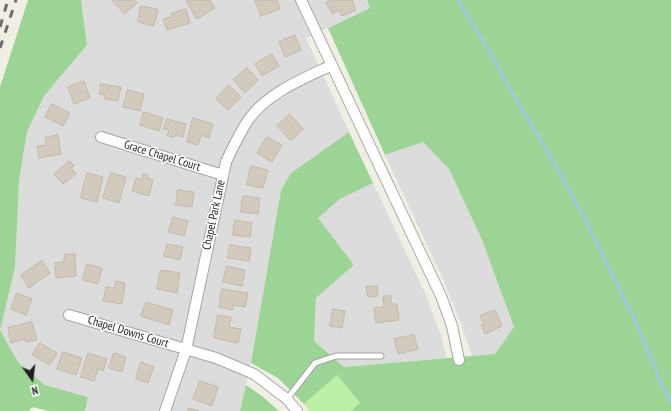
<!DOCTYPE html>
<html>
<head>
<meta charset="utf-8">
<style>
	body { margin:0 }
	#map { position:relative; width:671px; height:411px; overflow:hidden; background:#f1efe4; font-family:"PT Sans Narrow",sans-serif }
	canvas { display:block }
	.north { position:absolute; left:12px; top:359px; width:40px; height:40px; -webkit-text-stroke:3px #fff; paint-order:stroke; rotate:166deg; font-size:11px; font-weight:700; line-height:16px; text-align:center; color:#1f1f1f }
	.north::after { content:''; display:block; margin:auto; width:14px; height:18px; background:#1f1f1f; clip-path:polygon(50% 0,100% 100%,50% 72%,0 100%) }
</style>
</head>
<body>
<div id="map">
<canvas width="671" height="411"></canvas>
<div class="north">N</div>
</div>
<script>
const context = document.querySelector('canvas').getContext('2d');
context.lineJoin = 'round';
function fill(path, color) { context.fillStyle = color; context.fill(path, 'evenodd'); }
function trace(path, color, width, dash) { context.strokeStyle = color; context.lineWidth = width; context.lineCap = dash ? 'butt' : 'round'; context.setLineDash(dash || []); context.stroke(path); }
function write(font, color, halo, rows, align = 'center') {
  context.font = font + ' "PT Sans Narrow",sans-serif'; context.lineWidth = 3; context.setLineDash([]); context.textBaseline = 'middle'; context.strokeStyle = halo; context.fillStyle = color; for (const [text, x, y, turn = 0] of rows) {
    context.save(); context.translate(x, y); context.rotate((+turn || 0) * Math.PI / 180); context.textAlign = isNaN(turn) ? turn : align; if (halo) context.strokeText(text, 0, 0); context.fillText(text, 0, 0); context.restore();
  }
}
fill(new Path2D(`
	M81 0H367L370 8 306 38 349 132 291 173 281 190 251 363 240 411H85L88 397 45 385 18 362 0 330 15 268 19 181 27 132 44 96 87 45Z
	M423 142 449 169 482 240 514 327 495 354 472 356 460 321 442 277 385 155Z
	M373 183 426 295 440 333 447 358 344 367 314 341 316 298 354 265 317 218 340 199Z`), '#dddcdc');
fill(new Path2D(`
	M337 375 360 403 351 411H309L304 404Z`), '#bcf0a6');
fill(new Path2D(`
	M28 0H81L87 45 44 96 27 132 19 181 15 268 0 330V87Z
	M367 0H671V411H351L360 403 337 375 304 404 278 378 251 363 281 190 291 173 349 132 373 183 340 199 318 218 354 265 316 298 314 341 344 367 495 354 514 327 482 240 449 169 423 142 385 155 328 28 370 8Z
	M0 330 18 362 45 385 88 397 85 411H49L32 407 29 411H0Z
	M246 385 262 396 279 411H240Z`), '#9cd495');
trace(new Path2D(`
	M458 0 490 52 507 84 552 159 584 217 637 325 655 367 659 379 671 402`), '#a1c7e3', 3);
const building = new Path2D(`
	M112 0H134L137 3 125 14Z
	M186 0H197V1L210 0 215 8 197 19Z
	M255 0H277L280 9 261 16Z
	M331 0H352L356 10 342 16 339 10 332 14 326 2Z
	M141 6 158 9 154 26 138 22Z
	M186 9 190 23 167 30 163 19 172 17 171 14Z
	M295 35 301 50 285 57 279 42Z
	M272 54 279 66 262 76 255 64Z
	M247 68 258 80 245 93 233 80Z
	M84 81 90 98 74 104 68 87Z
	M101 84 121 87 118 101 105 99V95L100 94Z
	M229 85 241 97 228 110 216 99Z
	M128 90 144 94 140 111 123 107Z
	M52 104 70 113 63 126 45 117Z
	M144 112 163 118 159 131 140 125Z
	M290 114 303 129 291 141 277 126Z
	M193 118 213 124 209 138 201 135 198 145 187 142Z
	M167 119 186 124 183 137 175 135 174 137 167 136 169 130 164 129Z
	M58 135 61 154 39 158 37 146 46 145 45 138Z
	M267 137 282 145 272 162 257 153Z
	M70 161 74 166 71 168 76 174 63 184 54 174Z
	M251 166 268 170 263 188 247 185Z
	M87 173 103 177 97 202 81 198Z
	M111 173 126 177 119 203 103 198Z
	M143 174 148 175 147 178 153 180 149 196 132 191 136 178 141 180Z
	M178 190 194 192 192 207 176 205Z
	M243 196 260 198 258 214 241 212Z
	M173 217 188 221 184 236 169 232Z
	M235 220 252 223 250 237 233 235Z
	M167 244 183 247 180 260 164 256Z
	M230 245 251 248 249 261 228 258Z
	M75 254 76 276 56 278 55 263 64 262V255Z
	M42 261 50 273 29 288 21 275Z
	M87 264 102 268 98 284 83 280Z
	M227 266 245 270 242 286 223 282Z
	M161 270 180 273 177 293 157 289Z
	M116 281 125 283 122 304 103 301 106 287 114 288Z
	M377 286 378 296 368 297 366 287Z
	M222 289 248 293 245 307 233 305V310L219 307Z
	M17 293 32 299 26 315 11 309Z
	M391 296V304H397L399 320 376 323 374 308 384 307 383 297Z
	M146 302 173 310 169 325 141 316Z
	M333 309 345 311 342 328 330 326Z
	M495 310 502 326 485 334 481 325 484 324 480 316Z
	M218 315 231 317 229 327 241 329 238 343 214 338Z
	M32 322 37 340 26 342 25 339 11 343 8 328Z
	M414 335 418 349 398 354 394 339Z
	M40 343 57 353 50 365 32 355Z
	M63 352 82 358 76 375 57 369Z
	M88 353 107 359 103 371 98 369 94 381 81 377Z
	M114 353 126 357 122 372 109 368Z
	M141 362 154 367 148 383 136 379Z
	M200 381 218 387 212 406 193 399Z
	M189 408 199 411H188Z`);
fill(building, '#d1cabd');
trace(building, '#c4b9a5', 1);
const service = new Path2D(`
	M287 399 315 363 336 356H381`);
const minor = new Path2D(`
	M301 0 441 296 452 326 459 360
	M101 137 223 175
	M69 315 216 358 254 374 287 399 297 411
	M165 411 186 350 226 162C233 147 240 132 249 119 267 93 305 78 332 65`);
trace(service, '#a6a6a6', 7);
trace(minor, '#a6a6a6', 12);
trace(service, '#fff', 5);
trace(minor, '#fff', 10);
trace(new Path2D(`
	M0 27 8 0
	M0 48 16 0`), '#6d6d6d', 3, [8, 8]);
write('12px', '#1f1f1f', '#fff', [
	["Grace Chapel Court",162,156,17],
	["Chapel Park Lane",214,215,-78],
	["Chapel Downs Court",128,332,17]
]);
</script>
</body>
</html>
